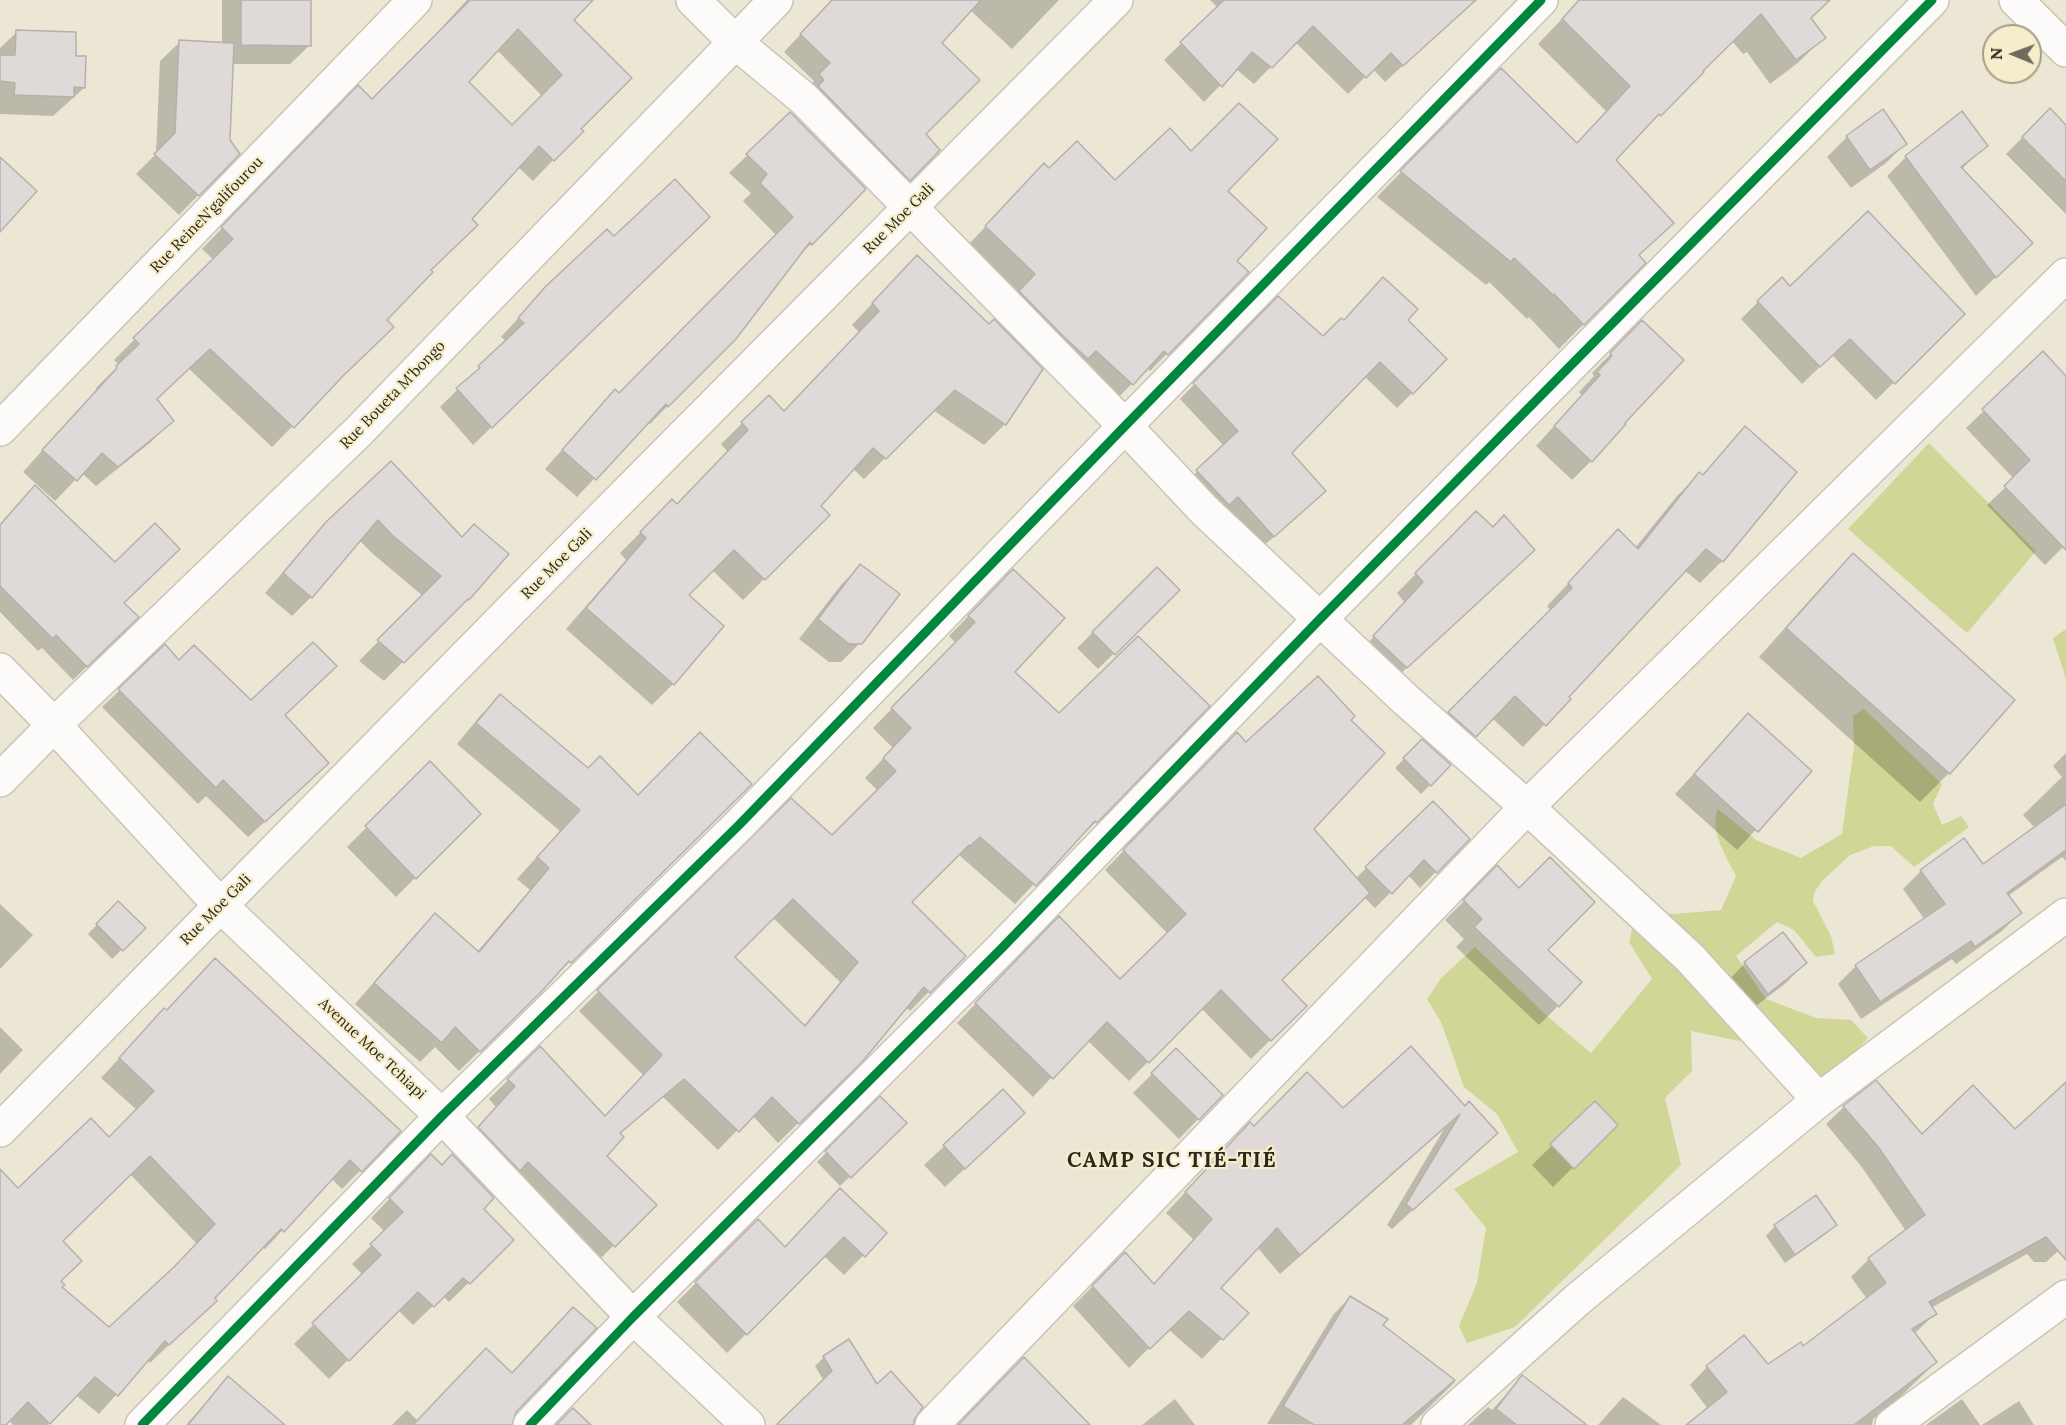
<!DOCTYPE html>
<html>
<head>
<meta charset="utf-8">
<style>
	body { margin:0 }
	#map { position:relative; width:2066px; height:1425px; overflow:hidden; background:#ece7d5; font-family:Lora,serif }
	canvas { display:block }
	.north { position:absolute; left:1982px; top:24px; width:60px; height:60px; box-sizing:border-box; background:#f5edcc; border:2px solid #a49e86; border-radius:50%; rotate:271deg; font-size:16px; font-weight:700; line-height:24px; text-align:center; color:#2b281c }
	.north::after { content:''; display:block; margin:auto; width:21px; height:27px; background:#6f6b5d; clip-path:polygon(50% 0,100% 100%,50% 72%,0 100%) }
</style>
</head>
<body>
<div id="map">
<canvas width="2066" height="1425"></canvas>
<div class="north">N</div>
</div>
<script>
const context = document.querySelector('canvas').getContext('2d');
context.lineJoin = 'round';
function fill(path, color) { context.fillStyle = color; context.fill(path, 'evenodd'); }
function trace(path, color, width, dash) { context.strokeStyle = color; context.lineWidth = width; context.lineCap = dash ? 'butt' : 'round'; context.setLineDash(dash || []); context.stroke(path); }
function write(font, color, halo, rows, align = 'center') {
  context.font = font + ' Lora,serif'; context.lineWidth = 4.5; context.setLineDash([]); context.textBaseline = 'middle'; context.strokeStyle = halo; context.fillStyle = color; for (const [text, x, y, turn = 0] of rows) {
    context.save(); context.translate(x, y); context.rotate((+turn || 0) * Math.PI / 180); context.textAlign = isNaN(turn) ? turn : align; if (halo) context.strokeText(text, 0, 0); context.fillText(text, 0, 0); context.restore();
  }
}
fill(new Path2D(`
	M1929 443 2036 551 1967 633 1848 529Z
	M2066 629V679L2053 638Z
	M1864 709 1942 784 1933 804 1942 825 1961 816 1969 827 1914 867 1891 846H1874L1850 855 1821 882 1814 893 1813 901 1831 936 1835 954 1816 957 1794 930 1777 922 1736 956 1766 999 1816 1018 1851 1020 1868 1038 1820 1089 1652 912 1674 914 1721 910 1736 876C1726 856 1709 831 1718 809L1756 840 1801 858 1842 834 1854 747 1853 716Z
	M1634 922 1744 1042 1691 1031 1692 1071 1665 1098 1681 1165 1515 1327 1467 1343 1459 1326 1477 1283 1486 1228 1454 1189 1518 1152 1497 1114 1464 1087 1441 1022 1427 999 1441 978 1475 947 1546 1015 1591 1053 1652 979 1629 942Z`), '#d0d696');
fill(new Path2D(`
	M222 0H310V45L290 64H231L228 140 238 154 179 215 136 174 156 154 160 61 180 42 222 44Z
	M467 0H591L572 20 579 129 581 131 533 181 518 167 470 219 385 320 371 347 272 447 188 368 155 400 172 421 151 442 96 486 82 473 55 501 23 472 97 389 96 388 119 365 114 360 214 260 202 249 338 108 372 101 436 36 435 35ZM497 50 543 97 512 127 467 82Z
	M833 0H1059L1012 49 970 10 940 43 924 134 938 150 892 196 803 92 814 81 784 52Z
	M1210 0H1474L1385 82 1373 69 1348 94 1295 42 1254 84 1236 69 1204 102 1164 60 1218 8Z
	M1580 0H1829L1809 19 1824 37 1799 62 1770 84 1747 52 1743 54 1732 41 1614 160 1638 256 1644 263 1559 349 1529 317 1527 319 1489 282 1486 285 1377 197 1476 95 1576 144 1606 111 1538 44Z
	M17 32 84 88 53 116 0 114V48Z
	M2050 110 2066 127V214L2006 154Z
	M1883 111 1905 144 1886 163 1851 188 1827 157 1847 137Z
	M790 114 811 244 793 262 734 338 650 424 647 422 577 497 545 469 598 409 615 391 619 394 777 236 743 201 751 193 729 173Z
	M1986 145 1961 170 2031 243 1976 296 1887 176 1906 157Z
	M1049 171 1115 183 1235 261 1247 272 1150 371 1147 368 1115 401 1003 309 1019 292 969 244 1027 183Z
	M690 235 473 445 440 407 506 341 501 337 546 288 613 238Z
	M896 278 1005 424 984 445 933 410 864 479 853 469 819 506 828 515 743 600 712 570 687 595 673 684 652 705 566 629 626 560 620 553 672 501 676 506 728 452 721 444 769 397 783 412 859 332 852 325Z
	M1789 288 1963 314 1876 400 1832 355 1802 384 1741 319 1758 302Z
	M1278 299 1323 338 1343 322 1406 320 1412 393 1397 408 1364 376 1290 453 1309 505 1258 551 1182 486 1224 446 1180 399Z
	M1642 322 1591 461 1572 480 1536 446 1582 395 1579 392 1594 376 1592 373Z
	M2043 354 2066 379V544L2045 565 1987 505 2014 479 1966 428Z
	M1745 429 1722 561 1700 583 1684 570 1567 697 1569 699 1523 747 1492 718 1453 758 1427 735 1551 611 1547 606 1596 554 1635 548 1677 496 1699 474 1701 476Z
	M391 463 468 599 449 618 447 617 384 681 359 661 423 596 373 554 359 540 311 597 292 616 265 593 307 544Z
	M1476 513 1514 569 1387 686 1355 657 1405 603 1397 593Z
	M0 525 122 603 137 617 73 680 42 648 38 651 0 612Z
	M1853 555 2013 700 1949 773 1920 802 1759 657 1824 584Z
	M860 566V643L841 662H829L799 639 841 585Z
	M1157 569 1178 590 1098 669 1077 648Z
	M994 590 1013 672 1059 715 1208 706 1096 822 1076 841 1075 840 1015 904 959 855 950 865 948 863 910 902 964 956 910 1011 905 1007 861 1061 778 1143 752 1115 718 1150 663 1097 620 1134 605 1156 654 1205 594 1265 459 1147 496 1107 489 1099 540 1048 604 1117 644 1076 579 1011 791 800 832 837 878 791 865 778 893 748 873 728 956 643 949 636ZM772 917 840 982 803 1027 733 957Z
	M165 647 179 662 251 702 283 716 311 780 248 837 206 796 198 804 102 707Z
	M500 696 588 770 638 797 750 784 459 1071 435 1047 420 1062 355 1004 415 935 435 915 477 952 530 890 517 879 560 831 457 744 480 716Z
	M1748 715 1810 771 1737 850 1675 794Z
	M1349 720 1312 829 1355 879 1433 803 1468 839 1420 888 1408 875 1375 908 1364 897 1280 980 1305 1006 1251 1059 1201 1008 1129 1081 1087 1040 1033 1097 957 1023 1040 937 1120 981 1168 934 1105 870 1218 753 1246 744Z
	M1422 741 1430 785 1421 794 1395 768Z
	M2066 753V861L2062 857 2008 896 2020 913 2002 931 1956 964 1952 959 1861 1019 1838 984 1856 966 1925 920 1903 889 1921 871 1983 866 2035 828 2023 815 2062 777 2053 766Z
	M430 764 479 814 396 897 347 847Z
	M1478 887 1546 950 1558 1006 1539 1025 1456 947 1464 939 1445 920Z
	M118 903 144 928 112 959 88 934Z
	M0 904 33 935 0 969Z
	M1745 963H1805L1786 983 1748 1012 1726 983Z
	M164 1010 399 1131 342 1189 331 1178 265 1249 262 1247 212 1298 196 1319 150 1363 147 1360 99 1414 76 1395 47 1425H13L9 1420 4 1425H0V1183L18 1190 109 1139 137 1110 101 1078ZM130 1174 197 1244 167 1276 109 1329 60 1288 61 1241Z
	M0 1027 23 1050 0 1074Z
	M1176 1050 1221 1095 1179 1139 1133 1093Z
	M2066 1084V1244L2046 1262H2034L2027 1254 1931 1308 1935 1314 1914 1334 1935 1363 1890 1407 1873 1419 1872 1425H1689L1708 1409 1690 1385 1707 1367 1767 1366 1803 1348 1867 1299 1851 1277 1869 1259 1906 1231 1861 1166 1826 1124 1844 1107 1922 1136 2015 1131Z
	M1003 1091 1004 1132 945 1187 924 1165Z
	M880 1099 905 1123 840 1186 817 1162Z
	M1595 1103 1616 1125 1553 1187 1532 1165Z
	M1464 1107 1476 1152 1392 1229 1387 1225 1444 1129 1280 1274 1257 1247 1219 1288 1246 1313 1202 1359 1168 1329 1129 1368 1073 1306 1105 1274 1153 1285 1194 1240 1166 1213 1230 1144 1254 1128 1343 1110Z
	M431 1156 512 1240 449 1302 443 1296 413 1325 398 1310 329 1379 294 1344 363 1275 352 1264 385 1232 371 1218Z
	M1815 1197 1835 1225 1826 1234 1785 1263 1766 1236 1775 1226Z
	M821 1210 885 1233 844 1275 824 1256 727 1353 677 1302 758 1221 785 1248Z
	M1350 1297 1380 1325 1455 1382 1411 1425 1267 1424 1333 1315Z
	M573 1309 515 1411 510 1425H392L407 1410 418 1421 511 1374Z
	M824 1357 867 1425H778L824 1381 815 1366Z
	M1522 1377 1585 1425H1468L1488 1407 1492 1410Z
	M228 1378 283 1425H186Z
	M1623 1397 1661 1425H1598Z
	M1175 1399 1195 1425H1142Z
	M1962 1399 1980 1425H1926Z
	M2019 1401 2034 1425H1982Z`), '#0003');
const building = new Path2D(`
	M241 0H311V46L241 45Z
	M470 0H593L574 20 632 78 581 129 584 131 554 161 539 146 472 219 478 225 431 270 433 272 387 320 394 327 344 375 294 428 210 349 157 399 174 421 118 467 102 453 77 481 42 450 117 368 116 366 139 344 133 338 233 239 221 227 358 85 372 99ZM518 29 562 75 512 125 469 82Z
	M832 0H981L942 43 980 80 926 134 940 150 910 181 818 86 824 80 819 74 830 63 800 34Z
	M1224 0H1476L1403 66 1391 53 1366 78 1313 26 1272 68 1252 52 1222 87 1180 42Z
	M1579 0H1830L1811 18 1826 38 1796 60 1761 14 1703 71 1704 72 1661 116 1659 114 1616 160 1674 223 1639 255 1646 263 1584 325 1554 294 1553 295 1514 258 1511 262 1400 171 1501 68 1577 143 1630 86 1562 19Z
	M16 30 76 32V56H86L85 88 74 87V97L14 95 15 83 0 81V55H15Z
	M179 40 234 43 230 140 240 154 199 196 154 154 175 133Z
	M1239 103 1278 139 1228 191 1267 228 1237 261 1249 272 1168 355 1164 351 1133 385 1096 351 1088 359 1064 337 1019 291 1035 274 985 226 1044 163 1049 168 1077 141 1115 180 1170 128 1191 151Z
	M2050 108 2066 125V181L2022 137Z
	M1883 109 1907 144 1870 170 1846 136Z
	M1962 111 1988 146 1961 167 2033 243 1996 278 1905 156Z
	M790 112 866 189 812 245 810 242 736 339 668 407 666 404 596 480 562 450 615 389 619 393 793 217 760 183 767 174 746 154Z
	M0 157 37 191 0 232Z
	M675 179 710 217 492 428 456 388 480 368 478 366 524 323 518 318 545 287 607 229 614 236Z
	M1868 211 1965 314 1895 384 1850 339 1820 367 1757 301 1782 277 1790 286Z
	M917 255 989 324 994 319 1043 369 1006 425 955 390 886 459 873 448 821 506 830 515 765 580 734 550 689 595 724 626 674 685 586 608 646 538 640 532 672 499 677 504 748 430 741 422 769 395 784 411 879 311 872 303Z
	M1383 277 1418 309 1408 320 1447 359 1413 394 1380 362 1292 453 1326 491 1274 537 1238 497 1229 505 1196 470 1238 431 1193 383 1278 296 1323 336 1341 318 1344 320Z
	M1642 320 1684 360 1625 423 1626 424 1592 462 1554 426 1600 375 1597 372 1612 356 1610 353Z
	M2043 351 2066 376V550L2004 486 2030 460 1982 409Z
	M1745 426 1797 472 1723 562 1706 549 1569 697 1571 699 1546 726 1515 696 1476 737 1448 712 1572 588 1568 583 1618 529 1638 549 1699 472 1703 475Z
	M391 461 462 537 474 524 509 554 469 600 468 599 404 663 377 640 441 576 392 535 378 520 312 598 283 573 326 522Z
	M35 485 115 562 155 523 180 549 124 603 139 617 87 667 56 635 53 639 0 586V525Z
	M1476 511 1493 527 1504 515 1535 550 1407 668 1373 636 1423 582 1415 573Z
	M1853 553 2015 700 1950 774 1786 628Z
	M860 564 900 594 862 644H849L818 619Z
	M1157 567 1180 590 1115 655 1092 632Z
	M1013 569 1065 618 1015 672 1059 713 1138 636 1210 706 1097 823 1095 821 1036 886 980 837 970 846 969 845 912 902 966 956 930 993 924 987 862 1062 799 1124 772 1097 739 1132 684 1079 620 1133 624 1137 607 1156 657 1205 615 1247 528 1162 520 1171 478 1127 515 1086 507 1079 540 1046 605 1116 662 1055 597 990 791 798 832 835 896 771 883 758 911 728 891 708 975 622 968 616ZM793 899 858 962 805 1026 735 957Z
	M313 642 337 666 285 715 329 763 265 822 223 780 216 788 118 689 165 644 179 660 194 645 251 700Z
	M1318 676 1355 716 1351 720 1385 753 1314 829 1370 893 1282 980 1307 1006 1271 1041 1221 990 1149 1063 1107 1022 1053 1079 975 1003 1059 916 1120 979 1186 914 1123 850 1237 732 1246 742Z
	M500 694 588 768 600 756 638 795 700 732 752 784 571 963 569 961 540 993 480 1052 455 1027 442 1043 374 983 435 913 479 952 549 868 537 857 580 810 476 723Z
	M1748 713 1812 771 1758 832 1694 774Z
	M1422 739 1451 765 1431 786 1403 758Z
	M430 761 481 814 416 879 365 826Z
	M1433 801 1470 839 1437 873 1424 860 1392 894 1365 867Z
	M2066 804V850L2007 893 2022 913 1975 947 1971 941 1880 1002 1855 965 1945 904 1920 870 1964 838 1983 864Z
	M1550 857 1595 902 1548 950 1582 982 1559 1007 1474 927 1482 919 1463 900 1497 865 1519 888Z
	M118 901 146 928 123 951 96 924Z
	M1783 932 1807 963 1768 994 1744 962Z
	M215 958 401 1131 362 1172 350 1160 284 1232 281 1229 215 1298 217 1301 169 1345 165 1341 118 1396 95 1377 50 1424 28 1402 6 1425H0V1169L18 1188 91 1118 109 1137 154 1091 119 1058 164 1008 167 1010ZM150 1156 215 1224 174 1267 109 1327 62 1287 65 1285 61 1281 82 1261 63 1241Z
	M1411 1046 1465 1106 1469 1101 1498 1133 1413 1210 1406 1204 1460 1114 1300 1255 1277 1228 1221 1288 1249 1313 1223 1340 1189 1311 1150 1349 1092 1286 1125 1252 1154 1284 1212 1219 1185 1192 1250 1122 1254 1126 1307 1072 1343 1108Z
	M1176 1048 1223 1095 1199 1120 1151 1073Z
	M1876 1080 1922 1134 1973 1085 2015 1129 2066 1082V1260L2046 1237 1929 1302 1937 1314 1912 1329 1937 1362 1854 1425H1686L1727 1392 1706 1366 1744 1335 1768 1364 1801 1342 1803 1346 1886 1283 1868 1258 1925 1215 1879 1148 1843 1106Z
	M1003 1089 1025 1113 965 1169 943 1145Z
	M880 1096 907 1123 851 1178 825 1151Z
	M1595 1101 1618 1125 1574 1169 1550 1144Z
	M431 1154 442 1165 452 1154 494 1198 484 1209 514 1240 470 1284 463 1278 434 1307 418 1292 349 1361 312 1323 381 1255 370 1244 403 1212 389 1198Z
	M840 1188 887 1233 865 1257 844 1237 747 1335 695 1282 758 1219 785 1247Z
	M1816 1195 1837 1225 1795 1255 1774 1225Z
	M1350 1296 1388 1319 1383 1325 1455 1380 1402 1425H1314L1283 1406Z
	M573 1307 597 1328 516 1412 512 1425H413L486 1348 512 1373Z
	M849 1339 877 1384 891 1371 923 1407 914 1420V1425H776L832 1371 823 1356Z
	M1024 1357 1090 1425H958Z
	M1522 1375 1587 1425H1517L1496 1409Z
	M228 1376 285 1425H188Z
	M573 1408 591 1425H556Z`);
fill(building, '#dfdad8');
trace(building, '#b4b0ad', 1.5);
const street = new Path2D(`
	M693 0 734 41 804 99 1125 426 1204 510 1406 700 1527 807 1690 958 1819 1100
	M2016 0 2066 50
	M0 429 415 0
	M0 670 54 725 221 906 442 1116 633 1317 748 1425
	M0 780 54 725 358 432 776 0
	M0 1130 571 549 1116 0
	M142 1425 442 1116 739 825 1125 426 1541 0
	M530 1425 633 1317 1001 949 1320 619 1932 0
	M932 1425 1527 807 2066 275
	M1438 1425 1577 1300 1819 1100 2066 915
	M1892 1425 2066 1297`);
trace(street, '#c8c5b6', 36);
trace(street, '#fcfbf9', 33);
trace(new Path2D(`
	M142 1425 442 1116 739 825 1125 426 1541 0
	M530 1425 633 1317 1001 949 1320 619 1932 0`), '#00873e', 9);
write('15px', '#2b281c', '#f5edcc', [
	["Rue ReineN'galifourou",207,215,-46],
	["Rue Moe Gali",899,219,-45],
	["Rue Boueta M'bongo",393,395,-46],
	["Rue Moe Gali",557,564,-45],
	["Rue Moe Gali",216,910,-45],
	["Avenue Moe Tchiapi",372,1049,43]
]);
context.letterSpacing = '1.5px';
write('bold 21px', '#2b281c', '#f5edcc', [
	["CAMP SIC TIÉ-TIÉ",1172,1161]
]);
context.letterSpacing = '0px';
</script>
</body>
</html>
